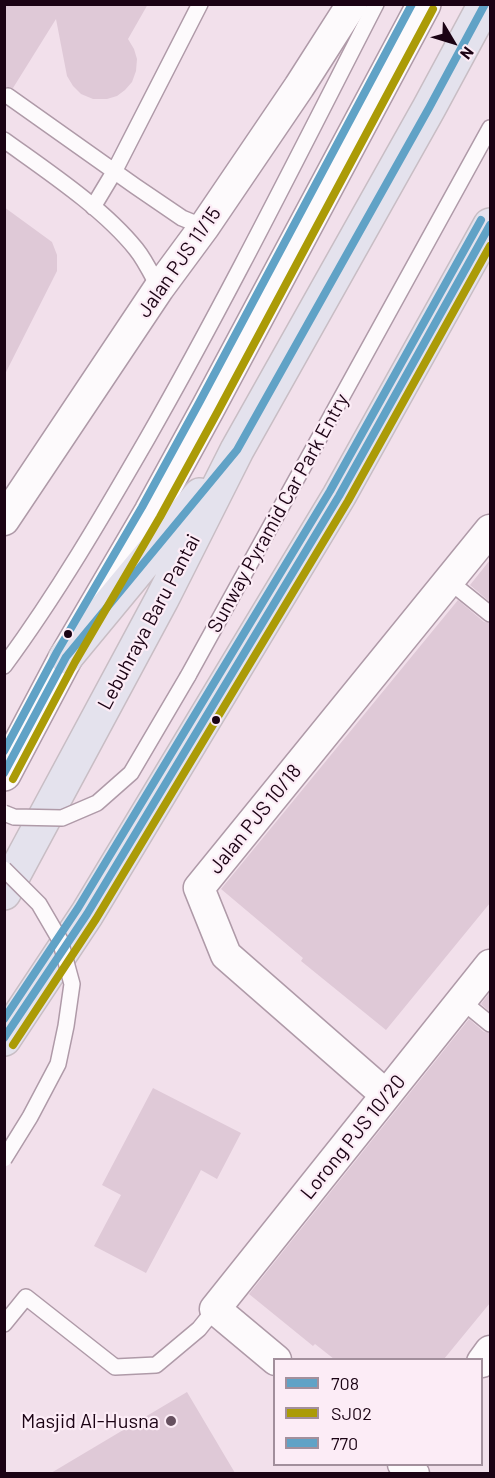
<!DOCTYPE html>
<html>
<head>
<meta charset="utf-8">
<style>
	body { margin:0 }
	#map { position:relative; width:495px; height:1478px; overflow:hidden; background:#f2e0eb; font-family:Barlow,sans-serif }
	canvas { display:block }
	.frame { position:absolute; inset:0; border:6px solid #1b0314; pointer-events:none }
	.legend { position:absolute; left:273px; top:1358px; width:210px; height:108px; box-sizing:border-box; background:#fcecf6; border:2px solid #a28f9c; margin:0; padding:8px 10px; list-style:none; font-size:18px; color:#1b0314 }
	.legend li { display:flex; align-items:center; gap:12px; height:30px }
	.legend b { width:30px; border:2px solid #a28f9c }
	.north { position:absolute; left:423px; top:12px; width:60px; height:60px; -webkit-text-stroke:4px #fcecf6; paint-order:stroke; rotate:128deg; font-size:16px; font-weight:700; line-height:24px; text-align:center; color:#1b0314 }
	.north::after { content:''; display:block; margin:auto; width:21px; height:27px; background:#1b0314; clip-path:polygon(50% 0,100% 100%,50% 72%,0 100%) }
</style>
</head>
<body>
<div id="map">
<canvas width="495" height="1478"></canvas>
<div class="frame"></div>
<ul class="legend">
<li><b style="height:8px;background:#60a2c6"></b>708</li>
<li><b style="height:8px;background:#ab9b07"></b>SJ02</li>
<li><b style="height:8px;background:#60a2c6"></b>770</li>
</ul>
<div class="north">N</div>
</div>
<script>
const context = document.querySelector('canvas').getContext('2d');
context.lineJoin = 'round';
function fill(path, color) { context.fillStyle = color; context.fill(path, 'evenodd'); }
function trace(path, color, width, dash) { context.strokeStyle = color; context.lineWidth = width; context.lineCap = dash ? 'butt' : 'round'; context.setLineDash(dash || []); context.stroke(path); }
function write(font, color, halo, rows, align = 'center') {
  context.font = font + ' Barlow,sans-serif'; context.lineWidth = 4.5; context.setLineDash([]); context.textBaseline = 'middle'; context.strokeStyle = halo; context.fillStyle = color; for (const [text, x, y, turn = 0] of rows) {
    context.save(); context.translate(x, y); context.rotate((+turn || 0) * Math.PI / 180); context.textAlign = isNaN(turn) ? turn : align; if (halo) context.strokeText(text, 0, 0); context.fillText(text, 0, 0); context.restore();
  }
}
fill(new Path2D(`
	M4 4H148L128 39 134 49 137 59 136 71 132 82 125 90 117 96 107 99H93L81 94 73 86 67 76 56 19 13 88 4 87Z
	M4 207 52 242 57 255V271L4 376Z
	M490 560V602L470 585Z
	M458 600 484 622 490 623V903L386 1030 301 961 303 958 221 889Z
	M490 992V1012L481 1004Z
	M469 1019 484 1032 490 1033V1303L444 1359H334L315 1344 313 1346 249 1294Z
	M153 1088 241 1133 217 1179 201 1170 146 1273 94 1246 121 1195 102 1185Z
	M187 1392 235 1473H51Z`), '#dfc9d7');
const service = new Path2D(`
	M8 96 135 186 182 218 204 227
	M4 140C47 171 103 208 136 249 145 260 152 275 159 288
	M93 207 114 172 200 4
	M449 581 490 614
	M4 666C57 594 102 517 147 439 228 297 301 150 376 4
	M188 676 490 128
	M462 1001 490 1024
	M4 1324 26 1297 115 1367 156 1365 199 1329 215 1309`);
const minor = new Path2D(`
	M4 520 159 288 204 227 299 87 352 4
	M386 1095 226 955 199 888 490 530
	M276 1360 215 1309 490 965
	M482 1362 490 1351
	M403 1464 414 1474`);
const secondary = new Path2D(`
	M4 774 66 657 151 512 208 408 424 4`);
const motorway = new Path2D(`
	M66 657 200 495
	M4 893 162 599 237 450 429 108 485 4
	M4 1039 87 914 339 496 490 225`);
trace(service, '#af9aa8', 18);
trace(minor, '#af9aa8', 33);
trace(secondary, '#af9aa8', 36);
trace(motorway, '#c8bdc4', 36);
trace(service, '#fdfafc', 15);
trace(minor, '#fdfafc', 30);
trace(secondary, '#fdfafc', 33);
trace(motorway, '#e4e2ed', 33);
const serviceBridge = new Path2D(`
	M4 813 14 817 62 818 97 803 131 773 188 676
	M4 869 39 904 60 940 72 984 66 1026 58 1064 30 1117 4 1159`);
trace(serviceBridge, '#af9aa8', 18, []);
trace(serviceBridge, '#fdfafc', 15);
trace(new Path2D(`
	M4 773 66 657 237 450 429 108 485 4
	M4 1038 87 914 339 496 490 225`), '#60a2c6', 8);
trace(new Path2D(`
	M13 779 75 662 160 517 217 413 433 9
	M13 1045 96 919 348 501 490 246`), '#ab9b07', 8);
trace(new Path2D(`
	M4 751 57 652 142 507 199 403 412 4
	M4 1019 78 908 330 491 481 220`), '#60a2c6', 8);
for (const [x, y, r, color] of [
	[68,634,5,"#1b0314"],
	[216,720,5,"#1b0314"],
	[171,1421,6,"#66505f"]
]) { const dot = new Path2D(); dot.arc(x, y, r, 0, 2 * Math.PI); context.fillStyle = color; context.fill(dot); trace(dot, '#fcecf6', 2); }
write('20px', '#1b0314', '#fcecf6', [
	["Jalan PJS 11/15",179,262,-55],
	["Sunway Pyramid Car Park Entry",278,513,-61],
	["Lebuhraya Baru Pantai",149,622,-62],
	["Jalan PJS 10/18",255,819,-51],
	["Lorong PJS 10/20",353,1137,-51]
]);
write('20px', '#1b0314', '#fcecf6', [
	["Masjid Al-Husna",159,1421]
], 'right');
</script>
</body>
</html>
